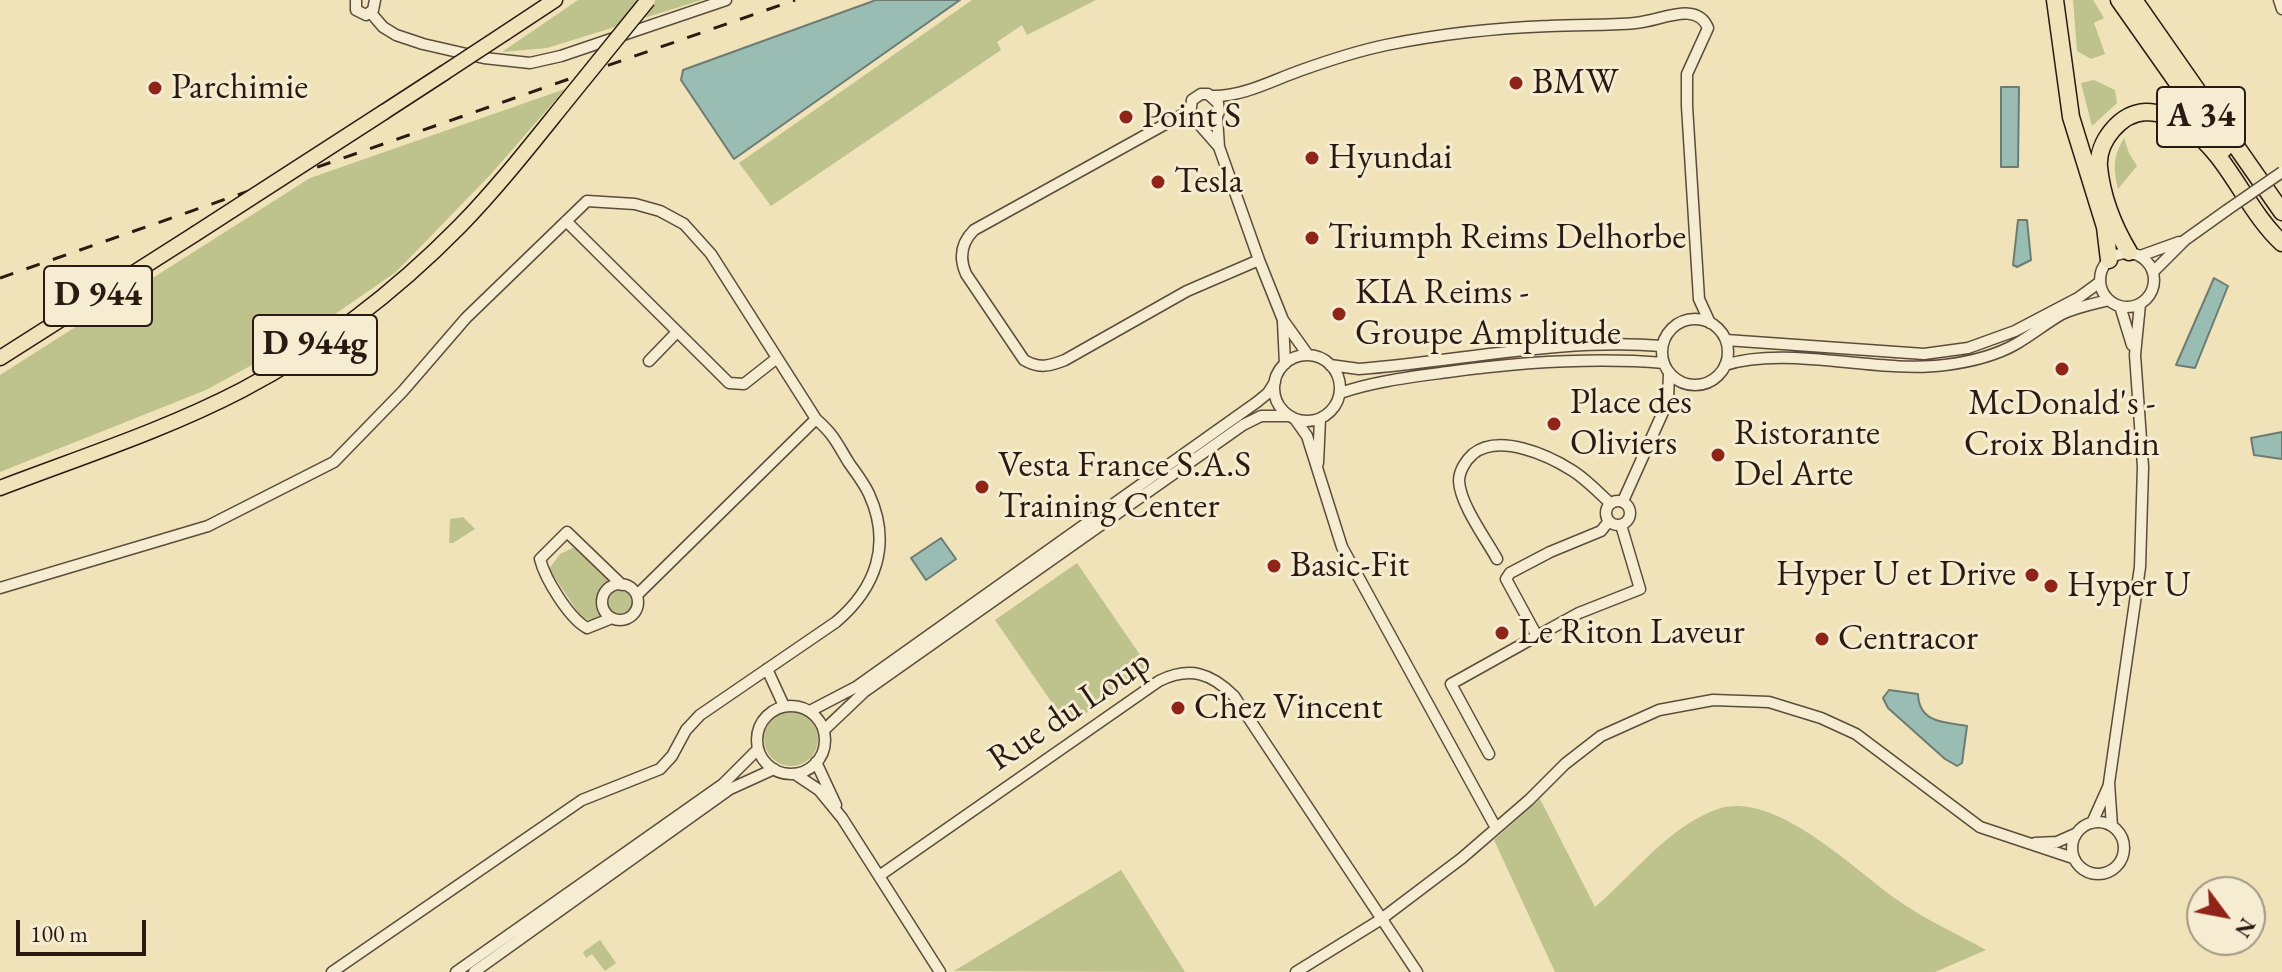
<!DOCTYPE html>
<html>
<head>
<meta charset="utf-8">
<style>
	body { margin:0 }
	#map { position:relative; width:2282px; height:972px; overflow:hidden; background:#f0e2b9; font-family:"EB Garamond",serif }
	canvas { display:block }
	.north { position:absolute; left:2186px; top:876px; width:80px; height:80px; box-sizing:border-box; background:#f5ecd2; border:2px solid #a49885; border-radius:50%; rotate:122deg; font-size:22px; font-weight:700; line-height:32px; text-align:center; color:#2a1a12 }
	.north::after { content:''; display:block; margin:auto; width:28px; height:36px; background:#8f2418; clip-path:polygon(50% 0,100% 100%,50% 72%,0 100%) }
	.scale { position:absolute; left:16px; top:920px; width:130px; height:36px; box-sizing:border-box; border:4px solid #2a1a12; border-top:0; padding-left:10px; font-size:24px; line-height:28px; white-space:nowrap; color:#2a1a12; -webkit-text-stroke:6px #f5ecd2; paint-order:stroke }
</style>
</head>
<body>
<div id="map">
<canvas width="2282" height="972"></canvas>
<div class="north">N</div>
<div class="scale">100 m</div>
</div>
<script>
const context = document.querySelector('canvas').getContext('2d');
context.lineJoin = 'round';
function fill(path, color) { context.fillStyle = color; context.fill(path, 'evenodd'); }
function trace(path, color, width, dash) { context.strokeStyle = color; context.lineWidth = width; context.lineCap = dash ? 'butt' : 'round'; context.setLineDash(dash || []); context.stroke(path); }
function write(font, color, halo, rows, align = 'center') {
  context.font = font + ' "EB Garamond",serif'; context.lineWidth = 6; context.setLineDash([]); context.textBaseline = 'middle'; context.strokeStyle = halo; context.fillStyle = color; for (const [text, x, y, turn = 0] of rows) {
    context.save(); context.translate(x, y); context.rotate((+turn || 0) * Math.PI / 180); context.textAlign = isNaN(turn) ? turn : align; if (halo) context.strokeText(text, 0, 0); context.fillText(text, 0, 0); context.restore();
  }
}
fill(new Path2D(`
	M578 0H702L547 48 502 52Z
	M972 0H1096L1027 35 1022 25 997 42 1001 50 771 206 739 163Z
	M2073 0H2093L2104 18 2094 23 2105 54 2091 59 2077 51Z
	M2094 80 2115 90 2117 103 2092 126 2081 83Z
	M565 89 492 173 396 272 296 341 206 390 0 472V375L310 178Z
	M2124 138 2129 153 2137 166 2118 189C2113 167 2113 157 2124 138Z
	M463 517 475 529 453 543H449L450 519Z
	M577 546 614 581C599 590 595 600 602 617L590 620 582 618 549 569 560 554Z
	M1077 563 1149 668 1068 726 995 620Z
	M607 603a13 13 0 1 1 26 0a13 13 0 1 1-26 0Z
	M764 739a27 27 0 1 1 54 0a27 27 0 1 1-54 0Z
	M1540 799 1595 907C1634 874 1669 826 1718 809 1775 790 1853 869 1896 899 1924 919 1957 934 1986 950L1935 972H1555L1494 840Z
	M1121 870 1185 972 954 971Z
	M600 940 616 963 605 971 592 954 586 958 583 952Z`), '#bec28c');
const water = new Path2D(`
	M876 0H960L734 159 681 80 683 70Z
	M2001 87H2019L2018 167H2001Z
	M2018 220H2027L2031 260 2017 267 2013 265Z
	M2214 278 2228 286 2195 368 2176 365Z
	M2282 432V459L2254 455 2251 438Z
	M941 538 956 559 926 580 911 558Z
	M1889 690 1918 694C1919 723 1944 722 1967 726L1962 763 1957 766 1945 759 1888 708 1883 698Z`);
fill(water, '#9abdb3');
trace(water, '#6d7c73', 2);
const minor = new Path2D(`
	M356 0V10L366 15 373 10 375 0
	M2279 0 2282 9
	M371 13 383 27 396 35 423 44 484 58 530 63 561 56 726 0
	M1212 96C1242 97 1271 81 1299 71 1327 61 1357 51 1386 45 1440 34 1495 28 1549 26 1578 24 1606 26 1635 23 1661 21 1697 0 1708 28L1687 74V106L1699 299 1710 323
	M1189 111 974 230C961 243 959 258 966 274L1024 360C1039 369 1050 366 1065 360L1187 291 1259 260
	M1217 117 1219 147 1259 260 1283 320 1308 355
	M1200 123 1214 120 1219 112 1218 103 1208 94H1201L1192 100 1190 114 1219 147
	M566 221 729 383 744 384 777 358
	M2100 280a27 27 0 1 1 54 0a27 27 0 1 1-54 0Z
	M2140 256 2179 242
	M2153 272 2185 240 2227 210
	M2120 306 2132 345
	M1662 352a33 33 0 1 1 66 0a33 33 0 1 1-66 0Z
	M1283 322 1285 364
	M1726 340 1924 354 1968 348 2015 331 2078 298 2100 282
	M1274 388a33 33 0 1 1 66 0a33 33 0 1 1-66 0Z
	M649 361 677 332
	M1330 365 1359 369C1460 361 1560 338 1662 346
	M1725 365C1788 345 1878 374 1945 365 1969 362 1995 356 2016 344 2032 335 2046 323 2062 314 2077 307 2093 304 2109 300
	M1340 393C1375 381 1411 377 1448 372 1521 362 1591 357 1664 363
	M1295 419 1307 436 1342 547 1496 828
	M1318 463 1320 419
	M1606 513a12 12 0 1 1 24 0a12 12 0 1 1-24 0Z
	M1623 501 1668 401 1669 373
	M1609 521 1601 531 1550 552 1510 573 1506 579 1537 636 1579 613 1640 589 1621 525
	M1497 559C1486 539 1460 504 1459 481 1459 471 1466 460 1473 454 1499 433 1548 455 1573 471 1587 480 1598 492 1610 503
	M602 602a18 18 0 1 1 36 0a18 18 0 1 1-36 0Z
	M0 588 208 526 334 462 403 391 466 318 587 201 635 204 660 211 684 224 711 254 816 419C835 436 836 442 849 463 856 473 864 483 869 494 892 544 876 588 836 622L700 715 686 730 672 756 660 769 582 800 332 972
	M637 595 816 419
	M612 618 587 628C569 618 545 579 540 559L567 532 622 585
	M767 669 784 706
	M757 740a34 34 0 1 1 68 0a34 34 0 1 1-68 0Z
	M810 711 856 687 1257 402 1268 393 1275 382
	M824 730 864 692 1243 425 1261 416H1289
	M1489 754 1451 684 1537 636
	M816 762 836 805
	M795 774 819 790 842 818 940 972
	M2072 848a26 26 0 1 1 52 0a26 26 0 1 1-52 0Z
	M2092 823 2109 785
	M2112 826 2109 783 2140 567 2143 467 2135 355 2140 304
	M2035 843 2057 842 2075 834
	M879 876 1159 681C1190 666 1211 673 1234 696L1417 972
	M456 972 723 784 758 749
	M474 972 730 789 774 769
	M1296 972 1380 920 1462 858 1529 800 1565 764 1601 736 1659 710 1713 700 1769 702 1821 718 1856 734 1980 827 2073 858`);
const major = new Path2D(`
	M505 33 555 0
	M384 112 444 73
	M0 358 195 234
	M0 488C81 457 165 430 242 390 322 348 397 290 460 226 497 188 530 146 563 105`);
const highway = new Path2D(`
	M2055 0 2071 117 2105 227 2109 260
	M2119 0 2224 149
	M2134 0 2282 212
	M2129 252C2114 227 2102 197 2099 167 2097 142 2120 113 2146 112 2159 112 2174 118 2186 126 2229 154 2245 209 2282 243`);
trace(minor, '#5c4c3c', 13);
trace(major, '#2a1a12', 17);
trace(highway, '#2a1a12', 19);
trace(minor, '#f5ecd2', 10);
trace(major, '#f0e2b9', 14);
trace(highway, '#f0e2b9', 16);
trace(new Path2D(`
	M0 278 795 0`), '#2a1a12', 3, [14, 14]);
const minorBridge = new Path2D(`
	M2227 210 2282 172`);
const majorBridge = new Path2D(`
	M444 73 505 33
	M563 105 648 0
	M195 234 384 112`);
trace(minorBridge, '#5c4c3c', 13, []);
trace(majorBridge, '#2a1a12', 17, []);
trace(minorBridge, '#f5ecd2', 10);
trace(majorBridge, '#f0e2b9', 14);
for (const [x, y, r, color] of [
	[1516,83,8,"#8f2418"],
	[155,88,8,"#8f2418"],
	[1126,117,8,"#8f2418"],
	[1312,158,8,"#8f2418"],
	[1158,182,8,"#8f2418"],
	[1312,238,8,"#8f2418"],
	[1339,314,8,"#8f2418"],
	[2062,369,8,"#8f2418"],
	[1554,424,8,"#8f2418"],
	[1718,455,8,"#8f2418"],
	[982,487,8,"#8f2418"],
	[1274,566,8,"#8f2418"],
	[2032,575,8,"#8f2418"],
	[2051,586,8,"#8f2418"],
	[1502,633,8,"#8f2418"],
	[1822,639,8,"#8f2418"],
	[1178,708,8,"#8f2418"]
]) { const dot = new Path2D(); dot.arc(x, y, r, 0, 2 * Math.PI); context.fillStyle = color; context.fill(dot); trace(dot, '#f5ecd2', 3); }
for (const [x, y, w] of [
	[2201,117,88],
	[98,296,108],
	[315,345,124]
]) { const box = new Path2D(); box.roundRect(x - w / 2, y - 30, w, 60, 6); context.fillStyle = '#f5ecd2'; context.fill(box); trace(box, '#2a1a12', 2); }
write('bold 34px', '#2a1a12', null, [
	["A 34",2201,117],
	["D 944",98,296],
	["D 944g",315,345]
]);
write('36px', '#2a1a12', '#f5ecd2', [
	["BMW",1532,83],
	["Parchimie",171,88],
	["Point S",1142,117],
	["Hyundai",1328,158],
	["Tesla",1174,182],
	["Triumph Reims Delhorbe",1328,238],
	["KIA Reims -",1355,293],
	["Groupe Amplitude",1355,334],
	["Place des",1570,403],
	["Oliviers",1570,444],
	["McDonald's -",2062,404,"center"],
	["Croix Blandin",2062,445,"center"],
	["Ristorante",1734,434],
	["Del Arte",1734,475],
	["Vesta France S.A.S",998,466],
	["Training Center",998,507],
	["Basic-Fit",1290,566],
	["Hyper U et Drive",2016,575,"right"],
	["Hyper U",2067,586],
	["Le Riton Laveur",1518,633],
	["Centracor",1838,639],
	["Chez Vincent",1194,708]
], 'left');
write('36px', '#2a1a12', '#f5ecd2', [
	["Rue du Loup",1070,711,-34]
]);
</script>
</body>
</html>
